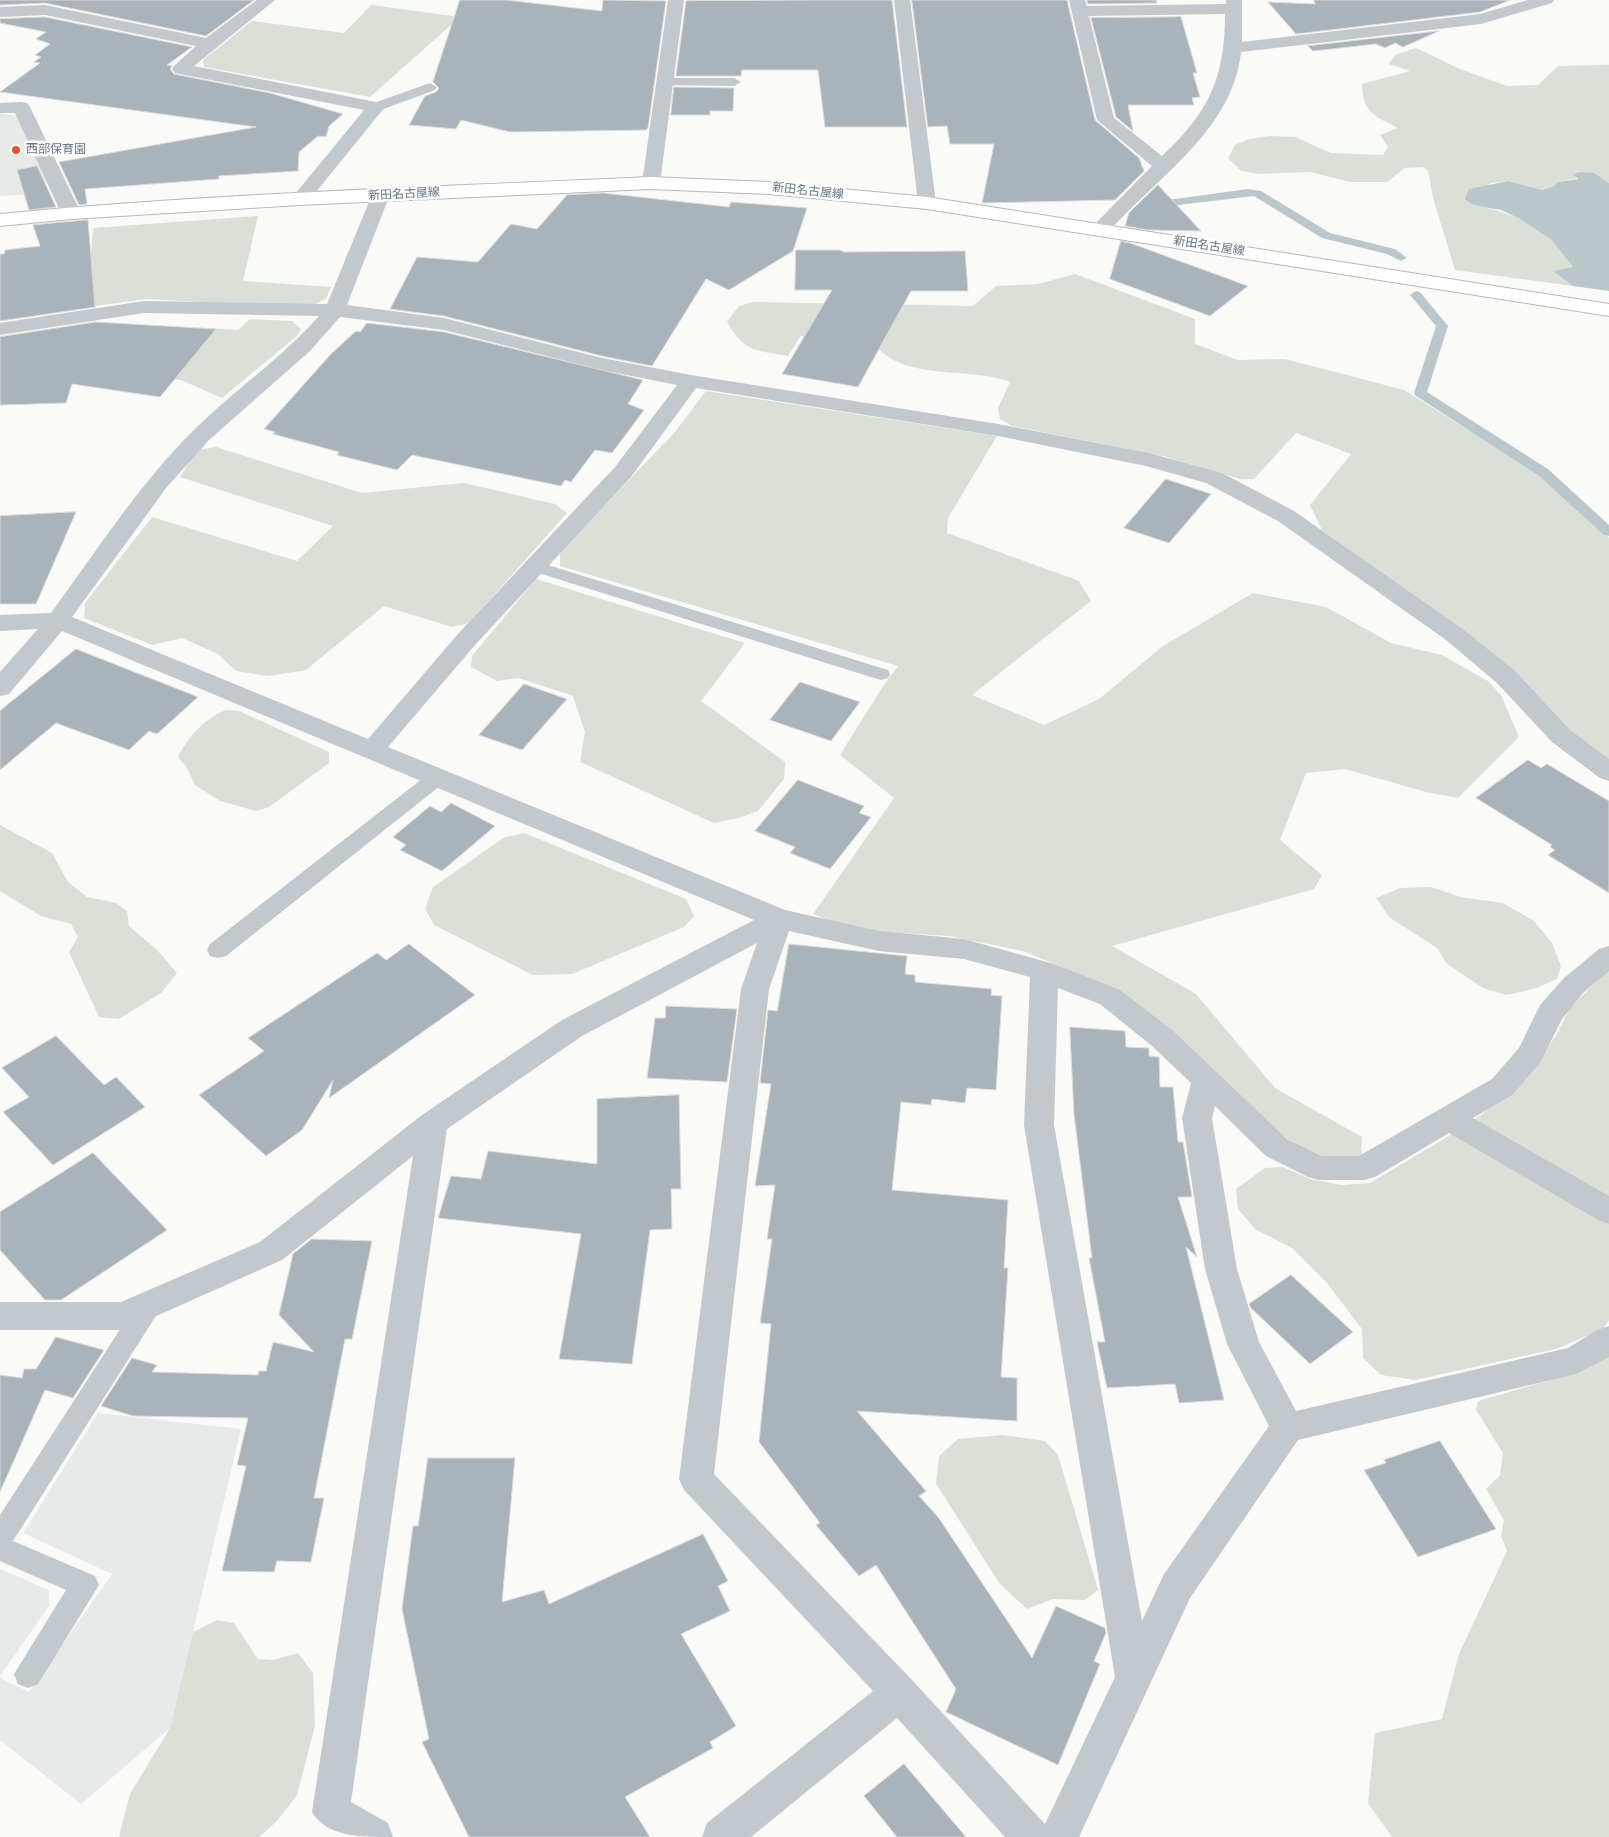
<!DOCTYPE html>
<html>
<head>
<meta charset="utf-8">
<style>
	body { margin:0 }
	canvas { display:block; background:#fafaf8 }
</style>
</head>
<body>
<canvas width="1609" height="1837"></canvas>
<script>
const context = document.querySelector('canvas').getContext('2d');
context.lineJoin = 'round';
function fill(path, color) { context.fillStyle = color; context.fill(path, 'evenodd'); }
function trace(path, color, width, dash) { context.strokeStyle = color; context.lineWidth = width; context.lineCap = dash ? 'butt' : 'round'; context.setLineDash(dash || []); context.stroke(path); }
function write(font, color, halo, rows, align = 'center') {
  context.font = font + ' "Source Sans 3","Noto Sans JP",sans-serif'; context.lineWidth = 5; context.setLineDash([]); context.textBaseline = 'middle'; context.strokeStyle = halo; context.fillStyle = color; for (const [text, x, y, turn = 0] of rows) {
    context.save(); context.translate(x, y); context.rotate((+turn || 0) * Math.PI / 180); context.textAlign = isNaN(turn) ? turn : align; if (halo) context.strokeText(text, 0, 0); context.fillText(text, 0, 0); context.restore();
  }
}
fill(new Path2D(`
	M0 113 18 116 47 183 30 194 0 196Z
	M98 1413 241 1429 170 1728 81 1804 0 1740V1678L29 1692 112 1574 23 1533Z
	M0 1569 49 1590V1606L0 1676Z`), '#e8e9e9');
fill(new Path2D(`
	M371 5 460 17 370 97 204 67 203 60 252 21 344 33Z
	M1416 48 1460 69 1507 86 1538 85 1558 66 1609 65V183L1594 174 1558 182 1552 187 1542 190 1508 181 1490 183 1473 205C1502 210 1528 220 1551 239 1560 246 1566 258 1573 267L1554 271 1573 286 1455 270 1433 198 1428 171 1424 167 1405 168 1387 182H1350L1310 172 1259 174 1241 171 1228 158 1235 145 1249 139 1270 136 1295 137 1331 153 1383 155 1388 147 1380 135 1398 128C1376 117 1362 112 1362 84L1410 71 1389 64 1395 55Z
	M258 216 243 281 331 287 326 299 307 308 147 299 87 307 93 228Z
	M1075 274 1195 319V344L1238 360 1285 359 1404 390 1534 471 1609 538V765L1572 735 1459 631 1322 530 1310 505 1351 454 1296 433 1254 479H1240L1163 456 1012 426 1000 419 998 408 1010 382C969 366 907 382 876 346L801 336 788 356C756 350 745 353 727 322L739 306 753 302 973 306 996 286 1038 284Z
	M250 319 292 321 301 329 297 336 222 398 181 380 133 375 148 328 169 326 238 330Z
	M706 391 997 436 948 518 947 533 1079 581 1091 601 972 695 1044 725 1099 699 1163 646 1253 593 1326 607 1391 643 1442 655 1488 681 1501 695 1519 737 1458 798 1426 792 1345 769 1306 773 1280 840 1322 875 1314 889 1112 946 1196 994 1275 1088 1362 1137 1361 1159 1334 1160 1293 1144 1122 992 1023 951 949 936 852 930 813 914 894 798 840 755 883 686 898 666 560 566V552L675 432Z
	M216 447 362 493 464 483 555 504 567 513 469 623 452 627 384 606 306 670 268 676 236 671 218 654 182 638 152 645 84 618 85 603 152 517 297 561 333 526 180 477 196 450Z
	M536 579 745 643 701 701 785 762 784 779 758 811 739 818 714 823 580 762 585 732 573 696 518 678 497 681 471 667 472 656Z
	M226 710 239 711 329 752V763L269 807 256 811 220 801 195 785 187 768 178 757C188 737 205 718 226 710Z
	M0 825 52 853 68 882 87 897 116 903 127 911 129 926 157 950 177 973 161 993 119 1019 99 1017 69 952 78 937 71 924 41 916 0 891Z
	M524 833 686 899 694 916 684 927 572 974 533 975 434 925 425 909 433 887 505 837Z
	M1431 887 1460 897 1503 903 1534 921 1552 943 1561 966 1557 979 1534 989 1506 995 1483 988 1446 963 1437 948 1389 917 1376 898 1400 888Z
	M1609 969V1198L1474 1120 1519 1086 1556 1036 1570 1008Z
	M1452 1134 1609 1222V1320L1603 1329 1556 1349 1415 1380 1381 1375 1363 1358 1362 1329 1327 1283 1292 1248 1255 1229 1238 1209 1236 1189 1265 1168 1283 1167 1310 1179 1341 1185 1370 1183Z
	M1609 1352V1837H1392L1368 1803 1375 1733 1442 1719 1459 1654 1507 1551 1501 1536 1504 1520 1486 1489 1500 1475 1503 1453 1476 1410 1478 1401 1574 1373Z
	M1003 1435 1045 1441 1058 1455 1098 1590 1085 1600 1053 1599 1027 1609 1000 1584 936 1484 939 1456 958 1439Z
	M217 1620 234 1623 258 1659 273 1660 298 1653 313 1673 315 1726 297 1795 277 1821 259 1837H119L130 1794 170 1728 193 1632Z`), '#dadfd7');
fill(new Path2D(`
	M1580 172 1594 173 1609 183V291L1573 286 1553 271 1573 267 1552 240 1520 219 1501 210 1473 205 1465 199 1469 189 1508 181 1542 190 1552 187 1558 182 1578 179 1573 174Z`), '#bbc7cb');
fill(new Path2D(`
	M1248 189 1261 191 1330 233 1395 249 1407 258 1401 261 1387 254 1322 238 1254 196 1153 208 1147 205 1153 202Z
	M1416 291 1420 292 1448 326 1427 392 1548 469 1609 525V536L1604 535 1538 475 1416 396 1414 393 1436 326 1410 295Z`), '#bbc7cb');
const building = new Path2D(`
	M0 0H254L206 36 45 3 0 5Z
	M460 0H506L602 11 603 0 666 1 648 128 646 130 510 132 461 120 456 129 409 125 425 96 436 92 439 88 433 82Z
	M815 0H892L907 127H825L818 70H742L741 76H676L686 1Z
	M912 0H1067L1095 120 1139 158 1144 171 1115 200 982 203 994 144H950L947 126 928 127Z
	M1087 0H1156L1157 3 1088 4Z
	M1314 0H1510L1480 12 1296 34 1268 2 1315 4Z
	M45 17 192 47 167 65 172 66 170 69 174 74 270 93 343 114 329 126 326 137 318 136 299 152 298 171 219 176V179L85 189 87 204 79 205 59 162 256 127 0 92 40 63 34 62 41 57 35 55 50 44 36 39 46 32 0 23V19Z
	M1181 17 1197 73H1193L1200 97 1192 98 1194 105H1128L1133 131 1116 117 1091 18Z
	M1439 31 1403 47 1395 43 1385 48 1376 44 1313 51 1308 46Z
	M674 87 734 88 733 111H710V115H671Z
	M37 166 56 207 29 210 17 170Z
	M1158 185 1201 231 1148 230 1125 226 1129 213Z
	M603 193 729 207 731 202 807 208 793 251 729 290 706 279 652 366 602 356 444 316 390 309 417 257 478 262 511 224 537 229 567 195Z
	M88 220 95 307 0 321V254H4L5 250 40 246 33 225Z
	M1121 241 1130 243 1248 286 1210 316 1110 279Z
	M796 250H840L844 252 965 251 968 291H911L858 387 782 374 832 290H795Z
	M96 322 216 329 160 397 72 384 66 403 0 405V337Z
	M367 323 444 332 643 380 628 404 644 410 612 453 595 450 571 482 565 480 561 486 412 455 397 470 337 455 339 452 273 434 275 432 264 429 331 354 356 331 360 332Z
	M1166 479 1211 494 1169 543 1124 528Z
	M76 512 36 604H0V516Z
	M76 649 198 697 157 734 149 731 129 750 56 723 0 770V711Z
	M800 682 860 702 831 741 770 720Z
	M524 684 567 699 522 750 479 735Z
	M1528 760 1541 768 1547 764 1609 801V893L1548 855 1555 850 1550 847 1552 845 1476 798Z
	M798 780 864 806 859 813 871 817 830 869 790 853 795 847 755 831Z
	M451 803 495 826 442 871 400 850 406 845 393 837 430 806 441 812Z
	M409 944 475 995 329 1098 333 1080 302 1130 266 1156 199 1095 264 1051 248 1038 377 953 386 960Z
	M789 944 907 956 905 974 915 975V982L992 989 991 995 1002 996 996 1090 967 1088 965 1103 932 1099 931 1105 901 1102 892 1190 1008 1200 1004 1268H1008L1001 1377 1017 1378V1421L857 1411 926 1491 919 1496 938 1517 1032 1658 1056 1606 1105 1628 1106 1633 1094 1661 1100 1664 1058 1765 946 1712 956 1689 876 1565 859 1576 816 1525 820 1523 759 1442 771 1324 760 1323 772 1239H767L775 1185 755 1186 771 1084 760 1083 768 1010 777 1011Z
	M666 1006 737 1009 727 1082 647 1078 655 1018H665Z
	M1070 1027 1125 1031 1126 1047 1149 1048V1056L1159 1057 1160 1087H1173L1178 1142H1183L1192 1197H1178L1197 1257 1186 1247 1224 1400 1179 1403 1175 1384 1107 1388 1097 1342H1105L1089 1258H1092L1074 1114Z
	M56 1036 104 1085 116 1077 145 1107 53 1165 3 1112 29 1097 2 1068Z
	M679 1095 681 1189H671L672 1229 650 1230 632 1364 559 1359 581 1234 438 1218 451 1176 481 1179 488 1151 597 1164V1099Z
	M93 1153 167 1230 61 1300H45L0 1250V1212Z
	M312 1239 372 1241 352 1339H345L314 1498H324L311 1562 277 1561 274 1572 222 1571 246 1466 237 1465 248 1418 133 1416 101 1406 132 1358 157 1365 152 1372 258 1375 259 1371H266L273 1342 314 1352 279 1315 293 1254Z
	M1291 1275 1353 1332 1310 1364 1251 1308 1249 1304Z
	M56 1337 104 1350 73 1398 45 1390 0 1492V1375L22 1378 24 1369H36Z
	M1440 1441 1496 1529 1418 1557 1364 1470 1386 1463 1384 1460Z
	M428 1458H515L502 1602 544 1590 549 1604 703 1534 728 1581 718 1586 730 1611 681 1634 736 1726 710 1742 713 1748 625 1797 650 1837H469L422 1742 429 1739 402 1609 413 1526H418Z
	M904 1764 966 1837H897L864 1796Z`);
fill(building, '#aab3b9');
trace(building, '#dcdcda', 1);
const secondary = new Path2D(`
	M651 177 769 182 927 197 1609 304V316L927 209 769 194 651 189 300 205 71 219 0 226V214C216 193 434 187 651 177Z`);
trace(secondary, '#b3babf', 2);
fill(new Path2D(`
	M665 78H734L741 82 734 86 660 85 658 82 660 79Z
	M430 83 437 87 435 90 381 110H371L369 107 371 104Z
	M535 561 888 670 890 674 888 678 881 680 874 678 529 570 526 566 529 562Z
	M438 770 445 772 448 777 445 782 226 956 218 958 210 956 207 950 210 944 431 772Z
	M150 1294 159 1297 162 1304 159 1311 13 1541 95 1576 99 1585 38 1684 28 1688 18 1684 14 1674 66 1590 0 1561V1515L141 1297Z`), '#c3c8cc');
fill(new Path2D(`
	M257 0H275L194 66 376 102 382 103 385 107 307 203H293L291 199 364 110 175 73 172 69 175 65 196 46 45 15 0 17V7L45 5 206 38Z
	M668 0H684L660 183 658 187H644L642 183Z
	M894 0H910L936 203 934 207H920L918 203Z
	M1069 0H1085L1087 6 1226 4V0H1242V42L1480 14 1528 0H1554L1552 3 1481 24 1241 52C1233 131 1154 179 1107 234H1093L1090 230 1093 226 1152 166 1097 120ZM1225 14C1225 78 1209 112 1162 156L1114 118 1089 16Z
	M21 102 27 103 30 107 81 213 78 217H64L61 213 15 113H0V103Z
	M380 191 387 193 389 197 347 305 444 318 602 358 691 375 998 424 1149 453 1222 473 1294 511 1464 630 1515 671 1570 730 1609 759V781L1600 778 1552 742 1497 683 1446 640 1278 521 1206 483 1146 466 998 436 696 388 631 477 475 645 388 747 785 910 879 931 964 939 1054 964 1120 990 1172 1030 1288 1140 1322 1156H1359L1492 1079 1519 1048 1540 1005 1564 978 1599 949 1609 946V971L1584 992 1562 1019 1540 1063 1512 1095 1473 1118 1609 1196V1224L1598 1220 1449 1133 1375 1177 1364 1180H1319L1308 1177 1266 1156 1215 1106 1212 1118 1237 1269 1259 1342 1296 1411 1568 1348 1597 1330 1609 1326V1357L1576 1374 1298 1440 1190 1598 1079 1837H1005L897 1718 751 1837H702L707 1823 873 1691 684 1490 679 1479 741 989 757 943 582 1036 447 1129 351 1802 388 1823 393 1837C362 1837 326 1837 312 1812L413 1156 282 1260 134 1326 123 1330H0V1302H121L260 1242 422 1115 562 1020 754 920 62 631 9 694 0 696V672L38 629 0 631V615L51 613C96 552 139 484 193 431 234 390 281 359 319 316L144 313 0 335V323L144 301 327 304 371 197 373 193ZM340 317 444 330 602 370 677 385 615 467 457 635 368 739 72 617 167 487 209 440 310 351ZM789 931 879 951 964 959 1030 977 1024 1125 1115 1677 1045 1824 912 1680 714 1474 769 989ZM1058 988 1100 1004 1152 1046 1191 1083 1182 1118 1205 1269 1227 1344 1269 1426 1164 1574 1142 1621 1054 1125Z`), '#c3c8cc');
fill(secondary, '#fff');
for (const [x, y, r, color] of [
	[16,150,5,"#e4572e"]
]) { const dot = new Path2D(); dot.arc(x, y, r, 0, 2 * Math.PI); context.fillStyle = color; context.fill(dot); trace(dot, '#fff', 2); }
write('12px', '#657683', '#fff', [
	["西部保育園",26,150]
], 'left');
write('12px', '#657683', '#fff', [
	["新田名古屋線",808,192,6],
	["新田名古屋線",404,195,-3],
	["新田名古屋線",1209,247,9]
]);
</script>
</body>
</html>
